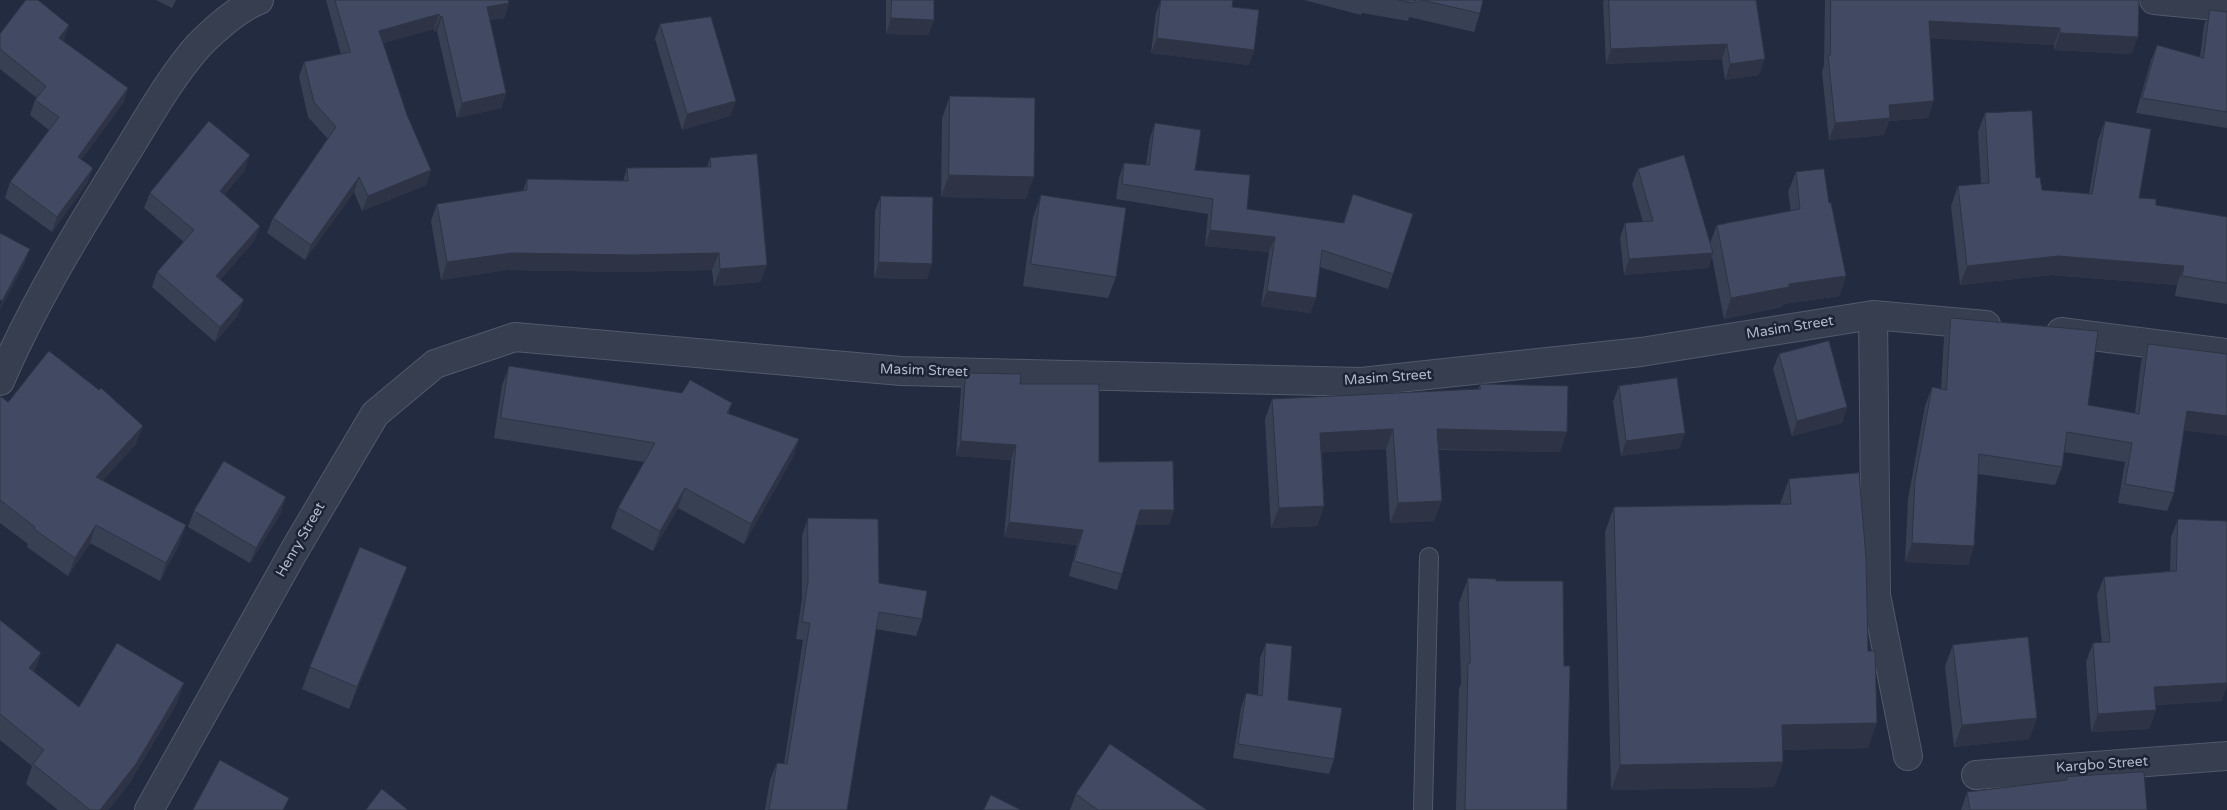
<!DOCTYPE html>
<html>
<head>
<meta charset="utf-8">
<style>
	body { margin:0 }
	canvas { display:block; background:#222b40 }
</style>
</head>
<body>
<canvas width="2227" height="810"></canvas>
<script>
const context = document.querySelector('canvas').getContext('2d');
context.lineJoin = 'round';
function trace(path, color, width, dash) { context.strokeStyle = color; context.lineWidth = width; context.lineCap = dash ? 'butt' : 'round'; context.setLineDash(dash || []); context.stroke(path); }
function fill(path, color) { context.fillStyle = color; context.fill(path, 'evenodd'); }
function write(font, color, halo, rows, align = 'center') {
  context.font = font + ' "Varela Round",sans-serif'; context.lineWidth = 5; context.setLineDash([]); context.textBaseline = 'middle'; context.strokeStyle = halo; context.fillStyle = color; for (const [text, x, y, turn = 0] of rows) {
    context.save(); context.translate(x, y); context.rotate((+turn || 0) * Math.PI / 180); context.textAlign = isNaN(turn) ? turn : align; if (halo) context.strokeText(text, 0, 0); context.fillText(text, 0, 0); context.restore();
  }
}
const lane = new Path2D(`
	M1423 810 1429 557`);
const street = new Path2D(`
	M2154 0 2227 7
	M1873 315 1876 595 1908 756
	M2061 332 2227 353
	M0 381C34 302 79 229 125 155 148 118 170 78 199 45 215 29 239 8 259 0
	M1976 775 2227 756
	M149 810 294 551 375 414 435 364 515 337 901 371 1361 382 1641 352 1873 315 1986 325`);
trace(lane, '#51596b', 20);
trace(street, '#51596b', 30);
trace(lane, '#363e50', 18);
trace(street, '#363e50', 28);
fill(new Path2D(`
	M156 0H176L172 8Z
	M326 0H508L509 3 504 18 490 20 506 93 501 108 457 118 437 31 434 32V29L383 43 407 115 431 170 426 185 362 211 354 192 305 260 267 233 273 218 328 139 308 117 299 77 304 62 341 54Z
	M886 0H934V20L928 35 886 34Z
	M1161 0 1232 7 1254 50 1249 65 1151 53 1156 13Z
	M1304 0H1483L1480 13 1474 32 1409 17 1408 21 1362 13 1361 15Z
	M1604 0H1756L1759 75 1725 80 1722 59 1606 64 1603 2Z
	M1825 0H2139L2138 37 2131 54 2054 50V45L1930 38 1928 118 1889 121 1884 135 1829 140 1822 72 1824 65Z
	M2210 10 2227 12V128L2136 113 2151 60 2157 45 2200 57 2204 25Z
	M660 24 736 101 730 116 682 130 655 39Z
	M69 25 63 41 128 88 123 103 81 160 93 168 87 183 52 232 5 198 10 182 49 130 30 115 35 100 37 98 0 69V34Z
	M950 96 1026 199 941 197 942 118Z
	M1985 113 2036 178 2042 190 2089 194 2098 140 2105 121 2139 198 2156 205 2227 217V304L2175 296 2177 285 2051 275 1960 285 1951 206 1958 186 1981 184 1978 132Z
	M1155 123 1195 170 1247 209 1343 223 1353 194 1393 274 1388 289 1320 267 1316 298 1310 313 1261 306 1269 252 1205 246 1208 214 1116 199 1119 178 1124 163 1146 165 1150 138Z
	M710 158 767 265 760 282 714 286 712 270 624 272 506 270 441 280 431 221 437 204 523 191 527 179 623 181 627 168 707 167Z
	M1638 169 1710 243 1717 225 1791 211 1788 192 1796 172 1829 203 1846 276 1839 296 1783 304 1782 307 1724 319 1712 257 1708 268 1624 275 1620 238 1625 223 1643 222 1632 184Z
	M245 170 224 195 260 226 254 241 220 280 238 315 215 342 152 287 157 272 184 242 144 208 150 193Z
	M1041 195 1116 277 1108 298 1023 286 1033 217Z
	M881 196 927 279 874 278 875 211Z
	M1951 318 2088 405 2135 413 2141 362 2148 344 2184 430 2174 493 2167 511 2118 503 2125 462 2064 452 2062 467 2055 485 1978 474 1974 546 1968 565 1905 562 1908 499 1925 406 1932 387 1941 389 1944 337Z
	M1779 354 1847 407 1842 423 1792 436 1773 369Z
	M509 366 732 403 728 414 799 439 792 459 744 544 678 508 653 551 611 528 618 508 644 462 494 438 502 386Z
	M966 373 1020 384 1099 462 1174 510 1169 525H1136L1122 574 1117 590 1069 576 1077 545 1004 537 1011 460 956 456 961 388Z
	M1480 384 1560 452 1438 450 1434 521 1390 523 1386 449 1322 452 1324 506 1317 526 1271 528 1265 419 1272 399 1478 389Z
	M1619 386 1680 448 1621 456 1613 402Z
	M0 396 8 402 136 444 103 480 180 543 160 581 90 543 68 576 27 547 28 544 0 523Z
	M1789 479 1868 748 1783 750V762L1774 787 1611 790 1605 532 1614 507 1780 504Z
	M194 511 281 513 250 563 188 527Z
	M808 518 879 583 922 619 916 636 876 629 847 810H765L770 780 777 763 784 764 803 640 796 639 802 599V536Z
	M2178 519 2222 701 2156 705V710L2149 729 2091 732 2086 662 2093 643H2102L2097 595 2104 577 2170 571 2171 537Z
	M1468 578 1496 581 1567 810H1456L1459 689 1461 683 1459 603Z
	M399 588 349 709 302 689 310 667Z
	M0 620 41 653 34 672 79 707 177 703 129 784 108 810H58L26 784 32 766 0 740Z
	M1266 643 1288 700 1334 759 1329 774 1233 758 1241 708 1246 693 1258 695 1260 658Z
	M1953 645 2037 718 2029 739 1954 747 1945 666Z
	M2067 777 2147 810H1961L1967 792 2065 780Z
	M1076 794 1207 810H1070Z`), '#384054');
fill(new Path2D(`
	M509 3 504 18 481 22 487 7Z
	M439 14 434 29 373 46 379 31Z
	M442 16 437 31 434 32 440 17Z
	M891 18 934 20 928 35 886 34Z
	M1929 21 2060 28 2054 45 1923 38Z
	M69 25 64 40 53 53 59 38Z
	M2060 33 2138 37 2131 54 2054 50Z
	M1157 38 1254 50 1249 65 1151 53Z
	M1727 44 1722 59 1606 64 1611 49Z
	M1765 59 1759 75 1725 80 1730 64Z
	M128 88 123 103 72 172 78 157Z
	M506 93 501 108 457 118 462 103Z
	M736 101 730 116 682 130 687 114Z
	M1934 101 1928 118 1889 121 1884 135 1829 140 1835 123 1889 105Z
	M250 155 245 170 214 206 220 191Z
	M93 168 87 183 52 232 57 217Z
	M431 170 426 185 362 211 368 196Z
	M949 175 1034 177 1026 199 941 197Z
	M359 177 354 192 305 260 311 245Z
	M260 226 254 241 210 291 216 276Z
	M1210 230 1275 237 1269 252 1205 246Z
	M30 249 24 265 0 310V306L2 301Z
	M512 253H719L712 270 624 272 506 270 441 280 447 262Z
	M1713 253 1708 268 1624 275 1629 259Z
	M2058 256 2184 266 2177 285 2051 275 1960 285 1967 266Z
	M879 262 932 264 927 279 874 278Z
	M767 265 760 282 714 286 720 269Z
	M1846 276 1839 296 1783 304 1782 307 1724 319 1731 298 1789 284Z
	M1267 291 1316 298 1310 313 1261 306Z
	M244 300 238 315 215 342 220 327Z
	M1847 407 1842 423 1792 436 1797 421Z
	M2187 411 2227 416V436L2180 430Z
	M143 426 136 444 89 495 96 477Z
	M1393 429 1386 449 1313 453 1320 433Z
	M1437 429 1567 432 1560 452 1430 449Z
	M1685 433 1680 448 1621 456 1626 441Z
	M799 439 792 459 744 544 751 524Z
	M961 441 1016 445 1011 460 956 456Z
	M685 488 678 508 653 551 660 531Z
	M286 497 281 513 250 563 256 548Z
	M1442 501 1434 521 1390 523 1398 503Z
	M1324 506 1317 526 1271 528 1279 508Z
	M1140 510H1174L1169 525H1135Z
	M1009 522 1083 530 1077 545 1004 537Z
	M96 525 90 543 68 576 75 558Z
	M186 525 180 543 160 581 166 563Z
	M1912 543 1974 546 1968 565 1905 562Z
	M407 567 399 588 349 709 357 687Z
	M41 653 34 673 29 668Z
	M184 683 177 703 129 784 108 810H100Z
	M2227 683V686L2222 701 2148 705 2154 687Z
	M2156 710 2149 729 2091 732 2098 714Z
	M2037 718 2029 739 1954 747 1962 725Z
	M1877 723 1868 748 1773 750 1782 725Z
	M1783 762 1774 787 1611 790 1620 765Z`), '#2e3445');
const building = new Path2D(`
	M26 0H38L69 25 59 38 128 88 78 157 93 168 57 217 10 182 59 117 35 100 46 86 0 49V34Z
	M335 0H508L509 3 487 7 506 93 462 103 442 16 440 17 439 14 379 31 407 115 431 170 368 196 359 177 311 245 273 218 336 127 314 102 304 62 350 52Z
	M892 0H934V20L891 18Z
	M1161 0H1233L1232 7 1259 10 1254 50 1157 38Z
	M1399 0H1415L1414 3Z
	M1422 0H1483L1480 13Z
	M1609 0H1756L1765 59 1730 64 1727 44 1611 49Z
	M1831 0H2139L2138 37 2060 33V28L1929 21 1934 101 1889 105 1890 118 1835 123 1828 55H1830Z
	M2210 10 2227 12V112L2142 98 2157 45 2203 58Z
	M711 17 736 101 687 114 660 24Z
	M950 96 1035 98 1034 177 949 175Z
	M2032 111 2036 178 2040 177 2042 190 2092 194 2105 121 2151 129 2139 198 2156 199V205L2227 217V283L2182 276 2184 266 2058 256 1967 266 1958 186 1989 183 1985 113Z
	M209 121 250 155 220 191 260 226 216 276 244 300 220 327 157 272 194 230 150 193Z
	M1155 123 1201 130 1195 170 1250 175 1247 209 1344 223 1353 194 1413 214 1393 274 1322 250 1316 298 1267 291 1275 237 1210 230 1213 199 1122 184 1124 163 1149 165Z
	M757 154 767 265 720 269 719 253 630 255 512 253 447 262 437 204 527 190V179L628 181 627 168 711 167 710 158Z
	M1684 155 1713 253 1629 259 1625 223 1653 221 1638 169Z
	M1824 169 1829 203H1831L1846 276 1789 284V287L1731 298 1717 225 1800 209 1796 172Z
	M1041 195 1126 208 1116 277 1031 264Z
	M881 196 933 197 932 264 879 262Z
	M0 233 30 249 2 301 0 300Z
	M1951 318 2098 331 2088 405 2139 414 2148 344 2227 354V416L2187 411 2174 493 2125 484 2132 443 2067 432 2062 467 1979 454 1974 546 1912 543 1915 480 1932 387 1946 390Z
	M1829 341 1847 407 1797 421 1779 354Z
	M49 351 99 390 101 388 143 426 96 477 186 525 166 563 96 525 75 558 34 529 35 527 0 500V396L8 402Z
	M509 366 682 393 690 380 732 403 727 413 799 439 751 524 685 488 660 531 618 508 655 443 501 418Z
	M966 373 1021 374 1020 384H1099V462L1173 461 1174 510H1140L1122 574 1074 561 1083 530 1009 522 1016 445 961 441Z
	M1677 378 1685 433 1626 441 1619 386Z
	M1480 384 1568 386 1567 432 1437 429 1442 501 1398 503 1393 429 1320 433 1324 506 1279 508 1272 399 1480 389Z
	M224 461 286 497 256 548 194 511Z
	M1859 473 1866 558 1868 651H1875L1877 723 1782 725 1783 762 1620 765 1614 507 1791 504 1789 479Z
	M808 518 878 519 879 583 927 591 922 619 879 612 847 810H769L777 763 787 764 810 623 802 622 808 582Z
	M2178 519 2227 521V683L2154 687 2156 710 2098 714 2093 643 2110 642 2104 577 2176 571Z
	M360 547 407 567 357 687 310 667Z
	M1468 578 1496 579V581H1563L1564 666H1570L1567 810H1465L1468 663H1470Z
	M0 620 41 653 29 668 79 707 117 643 184 683 136 764 100 810H90L33 764 44 750 0 714Z
	M2028 637 2037 718 1962 725 1953 645Z
	M1266 643 1292 646 1288 700 1342 708 1334 759 1238 744 1246 693 1262 696Z
	M1110 744 1207 810H1098L1076 794Z
	M220 760 289 798 283 810H193Z
	M2144 772 2147 810H1970L1967 792 2067 780V777Z
	M382 789 408 810H366Z
	M991 795 1021 810H984Z`);
fill(building, '#414a62');
trace(building, '#2e3445', 1);
write('14px', '#b2b9cb', '#1b2335', [
	["Masim Street",1790,328,-9],
	["Masim Street",924,371,2],
	["Masim Street",1388,378,-4],
	["Henry Street",301,540,-60],
	["Kargbo Street",2102,765,-4]
]);
</script>
</body>
</html>
